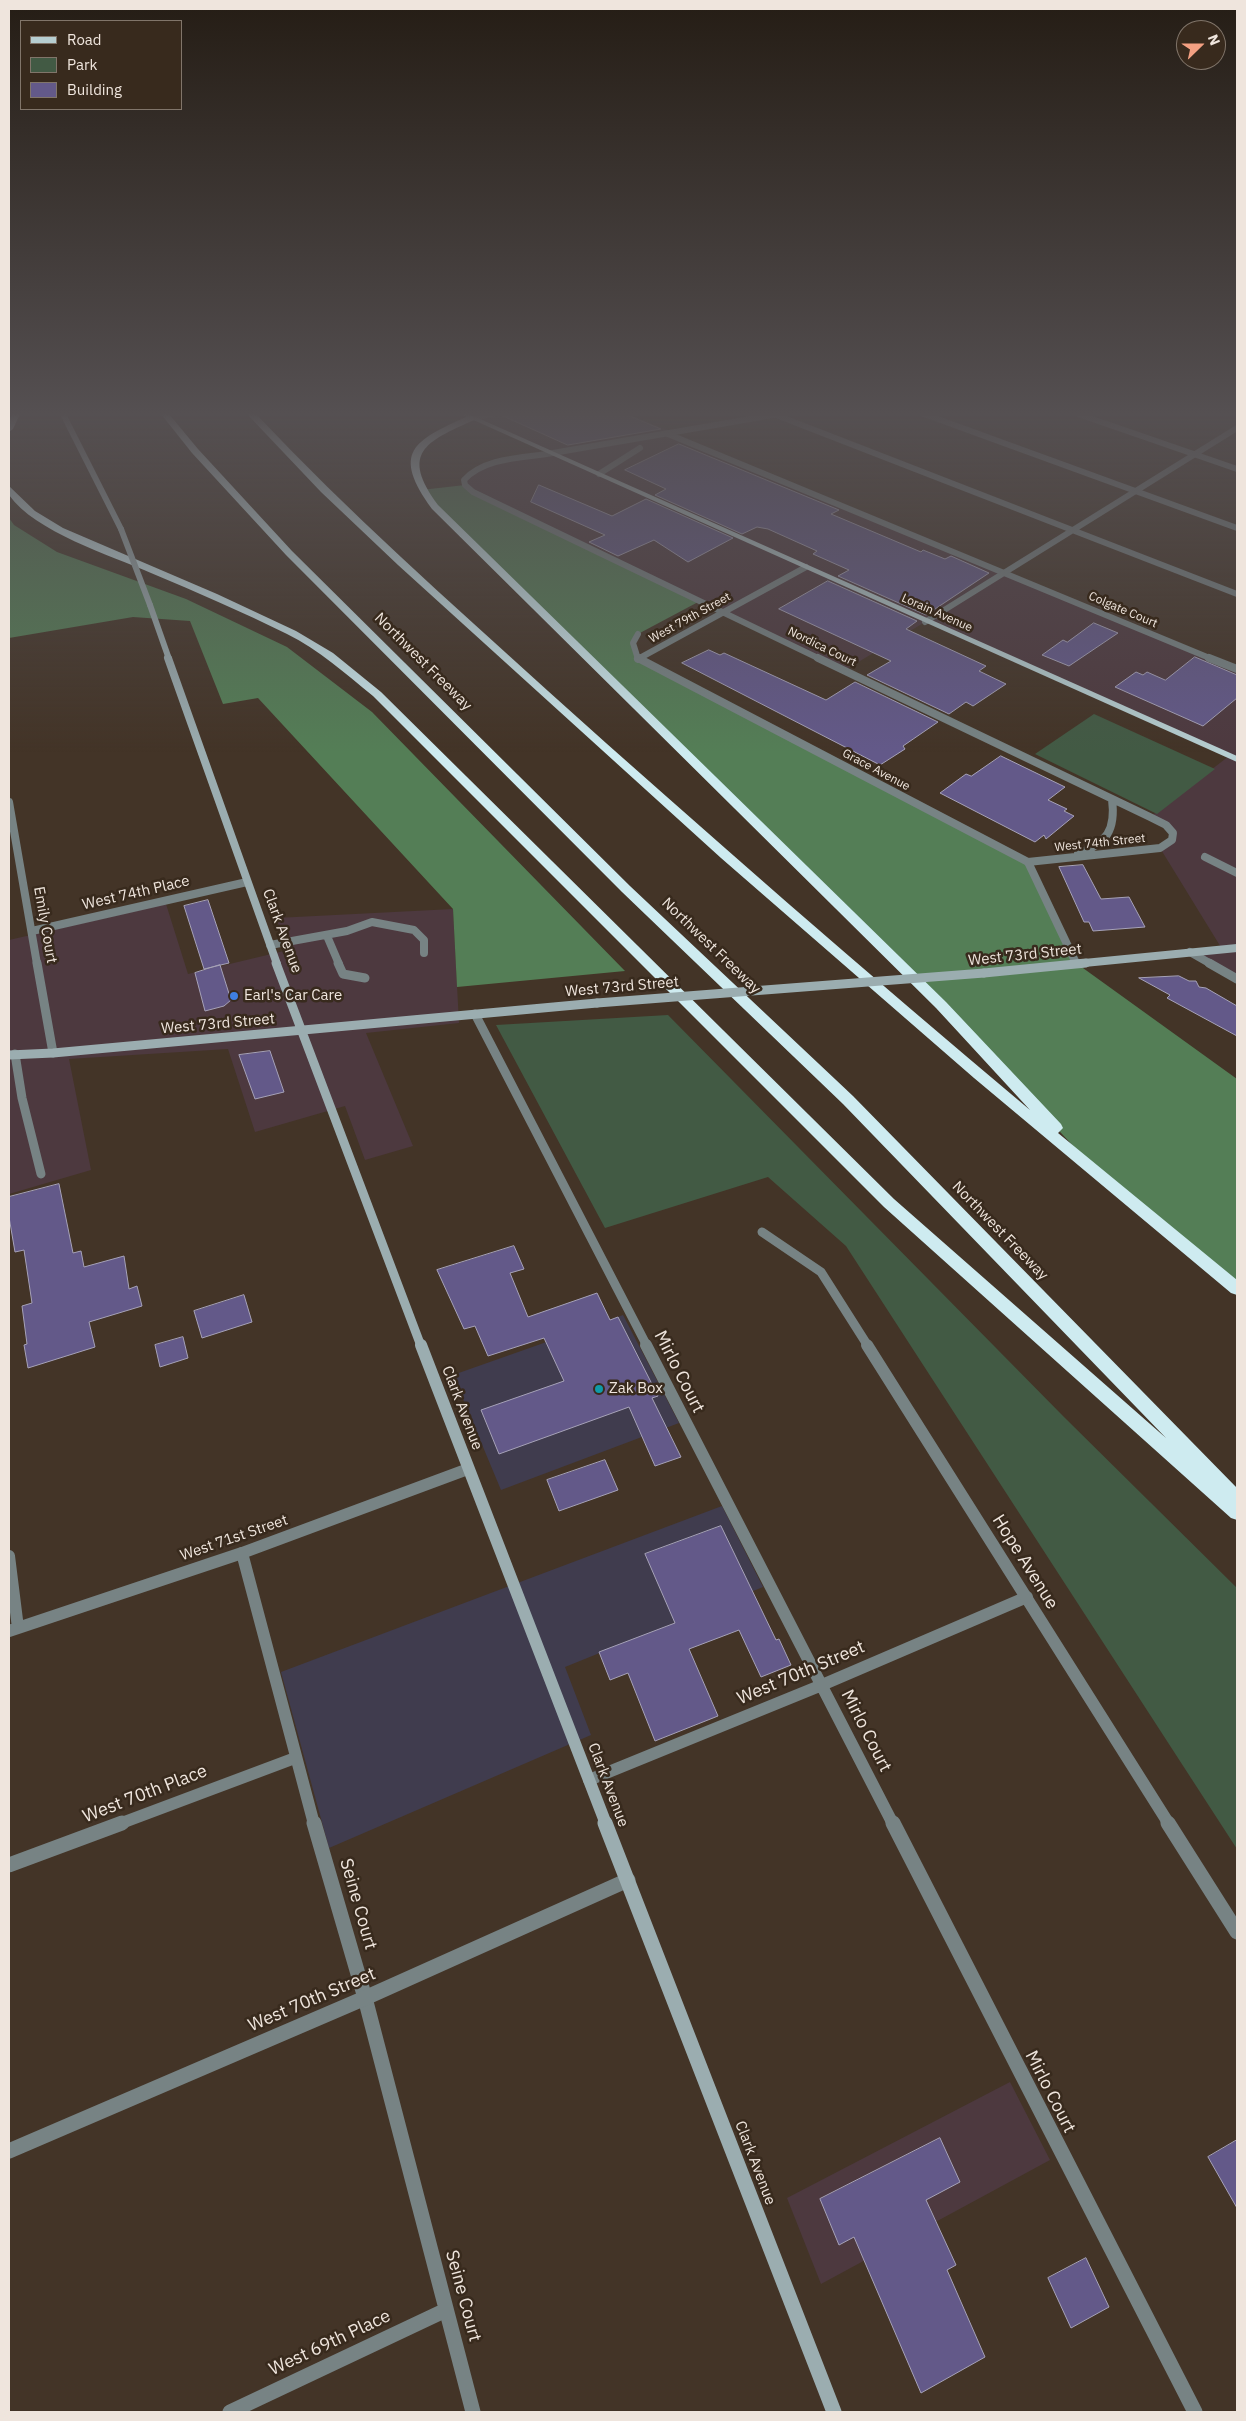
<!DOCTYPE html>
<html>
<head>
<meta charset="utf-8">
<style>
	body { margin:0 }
	#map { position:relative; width:1246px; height:2421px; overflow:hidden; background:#433427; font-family:"IBM Plex Sans",sans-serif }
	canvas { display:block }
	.frame { position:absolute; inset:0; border:10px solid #efe5dd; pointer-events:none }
	.legend { position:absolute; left:20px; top:20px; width:162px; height:90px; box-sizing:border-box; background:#382a1d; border:1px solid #81756a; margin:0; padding:6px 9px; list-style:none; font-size:15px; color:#efe5dd }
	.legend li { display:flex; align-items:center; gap:10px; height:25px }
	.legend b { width:25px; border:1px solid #81756a }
	.north { position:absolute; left:1176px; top:20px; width:50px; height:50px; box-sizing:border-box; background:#382a1d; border:1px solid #81756a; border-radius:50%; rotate:68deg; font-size:14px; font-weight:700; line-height:20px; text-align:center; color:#efe5dd }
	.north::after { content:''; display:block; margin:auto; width:18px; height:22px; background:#f3a082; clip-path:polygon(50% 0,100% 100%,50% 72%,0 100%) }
</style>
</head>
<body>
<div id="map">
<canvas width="1246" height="2421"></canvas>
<div class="frame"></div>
<ul class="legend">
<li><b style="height:6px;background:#b6ced1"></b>Road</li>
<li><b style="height:14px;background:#425a44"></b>Park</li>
<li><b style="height:14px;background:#635989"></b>Building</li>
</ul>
<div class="north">N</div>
</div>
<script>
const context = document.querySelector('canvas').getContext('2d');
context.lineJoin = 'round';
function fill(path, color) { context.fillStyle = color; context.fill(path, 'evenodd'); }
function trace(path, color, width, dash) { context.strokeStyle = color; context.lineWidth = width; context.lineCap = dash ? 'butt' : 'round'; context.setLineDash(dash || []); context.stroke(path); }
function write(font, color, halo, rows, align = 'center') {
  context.font = font + ' "IBM Plex Sans",sans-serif'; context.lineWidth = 5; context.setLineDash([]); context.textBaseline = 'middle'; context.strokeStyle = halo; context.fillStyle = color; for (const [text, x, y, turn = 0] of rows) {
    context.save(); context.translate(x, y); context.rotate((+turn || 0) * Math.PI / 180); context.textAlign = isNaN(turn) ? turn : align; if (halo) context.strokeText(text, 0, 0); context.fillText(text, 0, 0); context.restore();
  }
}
fill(new Path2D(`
	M463 414H629L675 433 669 434 1237 669V979L1190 952 1222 949 1160 848 1173 833 1150 817 1229 756 925 622 845 670 473 492 464 480 482 466 552 453Z
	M166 904 188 974 288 950 276 918 453 909 459 1023 366 1033 413 1146 365 1160 345 1106 255 1132 228 1049 69 1059 91 1170 9 1194V940Z
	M1010 2082 1050 2160 821 2284 787 2198Z`), '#4d393f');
fill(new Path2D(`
	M623 1315 679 1423 501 1490 453 1375Z
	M722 1506 763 1587 565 1667 591 1735 329 1848 281 1672Z`), '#403c4e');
fill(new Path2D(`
	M1094 714 1215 769 1157 814 1035 754Z
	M668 1015 1064 1417 1237 1588V1849L846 1246 768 1177 605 1228 496 1025Z`), '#425a44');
fill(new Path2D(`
	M465 485 700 601 638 634 633 643 638 659 1028 862 1076 963 1237 1079V1289L1108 1183 941 1005 421 490Z
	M9 518 14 525 57 552 186 599 287 647 372 712 625 971 457 987 453 909 258 698 223 704 190 621 133 617 9 638Z`), '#547e56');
const building = new Path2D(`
	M499 414H625L661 429 568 445Z
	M679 444 839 510 831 514 921 552 923 550 945 559 951 556 989 573 926 615 838 576 849 570 813 554 817 551 768 529 757 527 742 534 655 495 666 489 625 470Z
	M539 485 612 516 646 499 733 538 688 562 654 540 618 556 589 542 605 535 531 502Z
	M828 581 917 621 906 629 986 666 979 671 1006 684 973 706 966 702 949 714 867 675 891 661 779 609Z
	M1094 623 1118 633 1069 666 1042 655 1063 640 1067 642Z
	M709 650 720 655 724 653 826 700 855 682 938 722 903 746 905 749 880 765 682 663Z
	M1195 657 1237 675V698L1203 726 1115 687 1136 672 1143 675 1147 672 1165 680Z
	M1001 756 1065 787 1048 800 1067 809 1064 811 1074 816 1046 839 1044 835 1035 842 940 793 966 774 971 776Z
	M1083 865 1101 899 1129 897 1145 927 1093 931 1089 922H1084L1059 867Z
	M208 900 229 963 204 969 184 906Z
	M220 965 231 1000 224 1006 205 1011 195 973Z
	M1179 976 1189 981H1196L1199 987 1206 988 1237 1006V1036L1167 998 1170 995 1139 978Z
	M270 1051 284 1092 255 1099 239 1055Z
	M59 1184 73 1253 81 1251 84 1267 124 1256 129 1289 137 1286 142 1306 89 1322 95 1347 28 1368 24 1345 27 1344 22 1306 32 1303 24 1250 15 1252 9 1217V1197Z
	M514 1246 524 1269 510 1273 528 1317 597 1293 610 1320 618 1317 658 1396 652 1398 681 1457 655 1466 629 1407 499 1454 481 1410 564 1381 544 1338 488 1356 475 1326 464 1329 437 1270Z
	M244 1295 252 1322 202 1338 194 1311Z
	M183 1337 188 1358 160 1367 155 1345Z
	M605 1460 618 1490 559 1511 547 1480Z
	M721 1526 776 1640 779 1639 791 1665 761 1677 739 1630 689 1649 718 1716 655 1741 628 1673 610 1680 599 1652 675 1623 645 1554Z
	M940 2138 960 2182 926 2200 956 2265 947 2270 985 2357 921 2393 854 2237 839 2245 820 2199Z
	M1237 2140V2208L1208 2157Z
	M1086 2258 1109 2307 1071 2328 1048 2278Z`);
fill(building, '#635989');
trace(building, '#a6a2b8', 1);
trace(new Path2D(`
	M924 414 1237 528
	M668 434 1212 659
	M553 453C524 458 485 457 464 480L465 485 473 492 820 659
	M599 474 640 448
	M638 659 806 567`), '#778384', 6);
trace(new Path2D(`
	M818 658 1150 817 1166 825 1173 833 1172 840 1160 848 1028 862
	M1209 658 1237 669
	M638 659 641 658
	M9 802 37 964
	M1078 854C1107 843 1116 830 1112 799
	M1205 857 1237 873
	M32 931 247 882
	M327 936 339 964
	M270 945 347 931 372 922 414 930 424 940V953`), '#778384', 8);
trace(new Path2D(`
	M37 963 53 1053
	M338 963 343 974 365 978
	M475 1014 647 1346
	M15 1054 22 1098 41 1174`), '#778384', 9);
trace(new Path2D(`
	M646 1345 893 1824
	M242 1553 314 1824
	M589 1780 822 1685 1027 1597
	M119 1824 295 1758`), '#778384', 12);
trace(new Path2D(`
	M314 1823 365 1998 473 2412
	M893 1823 1195 2412
	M9 1865 122 1823
	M230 2412 446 2310`), '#778384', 15);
trace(new Path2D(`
	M1078 414 1237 469
	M776 415 1237 594
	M471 418 492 414
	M553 453 779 414
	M925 622 1237 428
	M638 659 633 643 638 634`), '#778384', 6);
trace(new Path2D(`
	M638 658 1028 862 1076 963
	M1190 952 1211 964`), '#778384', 8);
trace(new Path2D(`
	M1209 963 1237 979
	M762 1232 821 1272 868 1346`), '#778384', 9);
trace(new Path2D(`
	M867 1345 1169 1824
	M9 1556 18 1628
	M9 1631 242 1553 468 1469`), '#778384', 12);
trace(new Path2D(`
	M1168 1823 1237 1932
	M9 2151 365 1998 628 1880`), '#778384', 15);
trace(new Path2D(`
	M63 414 121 529
	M150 605 169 659`), '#9badb0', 6);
trace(new Path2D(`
	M168 658 277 964
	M1074 964 1237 948`), '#9badb0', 8);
trace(new Path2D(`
	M276 963 421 1346
	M984 973 1086 963
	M9 1055 53 1053 597 1003`), '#9badb0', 9);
trace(new Path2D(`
	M421 1345 606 1824`), '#9badb0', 12);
trace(new Path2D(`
	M605 1823 834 2412`), '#9badb0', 15);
fill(new Path2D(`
	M460 414H469L1237 756V762Z`), '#b6ced1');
fill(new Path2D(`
	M12 414H20L13 429 9 432V421Z
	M161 414H169L198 449 292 551 630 886 853 1096 1237 1488V1520L1231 1518 884 1207 373 696C346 674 319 650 287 634 242 612 197 592 151 573 110 555 35 532 9 495V486L35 511 63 528 217 594 296 631 333 653 381 692 894 1199 1166 1438 843 1104 622 892 286 555 192 453Z
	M247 414H256C348 512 449 601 548 691 706 833 867 973 1030 1110L936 1008 432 509C391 452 413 441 468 416H474V420C425 442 400 453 438 505L946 1002 1061 1124 1063 1128 1058 1133 1237 1280V1295L1231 1293 974 1078 721 858 398 565 321 492Z`), '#ceebf0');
trace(new Path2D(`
	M121 529 150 605`), '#9badb0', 6);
trace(new Path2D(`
	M597 1003 984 973`), '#9badb0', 9);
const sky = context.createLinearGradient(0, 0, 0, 753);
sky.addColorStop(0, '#251d15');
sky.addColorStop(0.55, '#555052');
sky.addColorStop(1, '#55505200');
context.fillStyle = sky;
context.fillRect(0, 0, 1246, 753);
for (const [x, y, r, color] of [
	[234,996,5,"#3f7fe0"],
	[599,1389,5,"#0f9aa8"]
]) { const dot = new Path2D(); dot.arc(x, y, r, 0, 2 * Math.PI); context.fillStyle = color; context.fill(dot); trace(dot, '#382a1d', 2); }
write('12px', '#efe5dd', '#382a1d', [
	["Colgate Court",1123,610,23],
	["Lorain Avenue",937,613,24],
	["West 79th Street",690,618,-29],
	["Nordica Court",822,647,26],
	["Grace Avenue",876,770,28],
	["West 74th Street",1100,843,-6]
]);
write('15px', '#efe5dd', '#382a1d', [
	["Northwest Freeway",423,662,45],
	["West 74th Place",136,893,-13],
	["Emily Court",45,925,80],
	["Clark Avenue",282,931,70],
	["Northwest Freeway",711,946,44],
	["West 73rd Street",1025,955,-6],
	["West 73rd Street",622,987,-5],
	["West 73rd Street",218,1024,-5],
	["Northwest Freeway",1000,1231,46],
	["Clark Avenue",462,1408,69],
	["West 71st Street",234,1538,-19],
	["Clark Avenue",608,1785,69],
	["Clark Avenue",755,2163,69]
]);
write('15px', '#efe5dd', '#382a1d', [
	["Earl's Car Care",244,996],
	["Zak Box",609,1389]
], 'left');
write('18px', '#efe5dd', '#382a1d', [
	["Mirlo Court",679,1372,63],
	["Hope Avenue",1025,1562,58],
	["West 70th Street",801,1673,-23],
	["Mirlo Court",866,1731,63],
	["West 70th Place",145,1794,-21],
	["Seine Court",358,1904,74],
	["West 70th Street",312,2000,-23],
	["Mirlo Court",1050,2092,63],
	["Seine Court",463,2296,75],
	["West 69th Place",330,2343,-25]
]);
</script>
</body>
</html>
